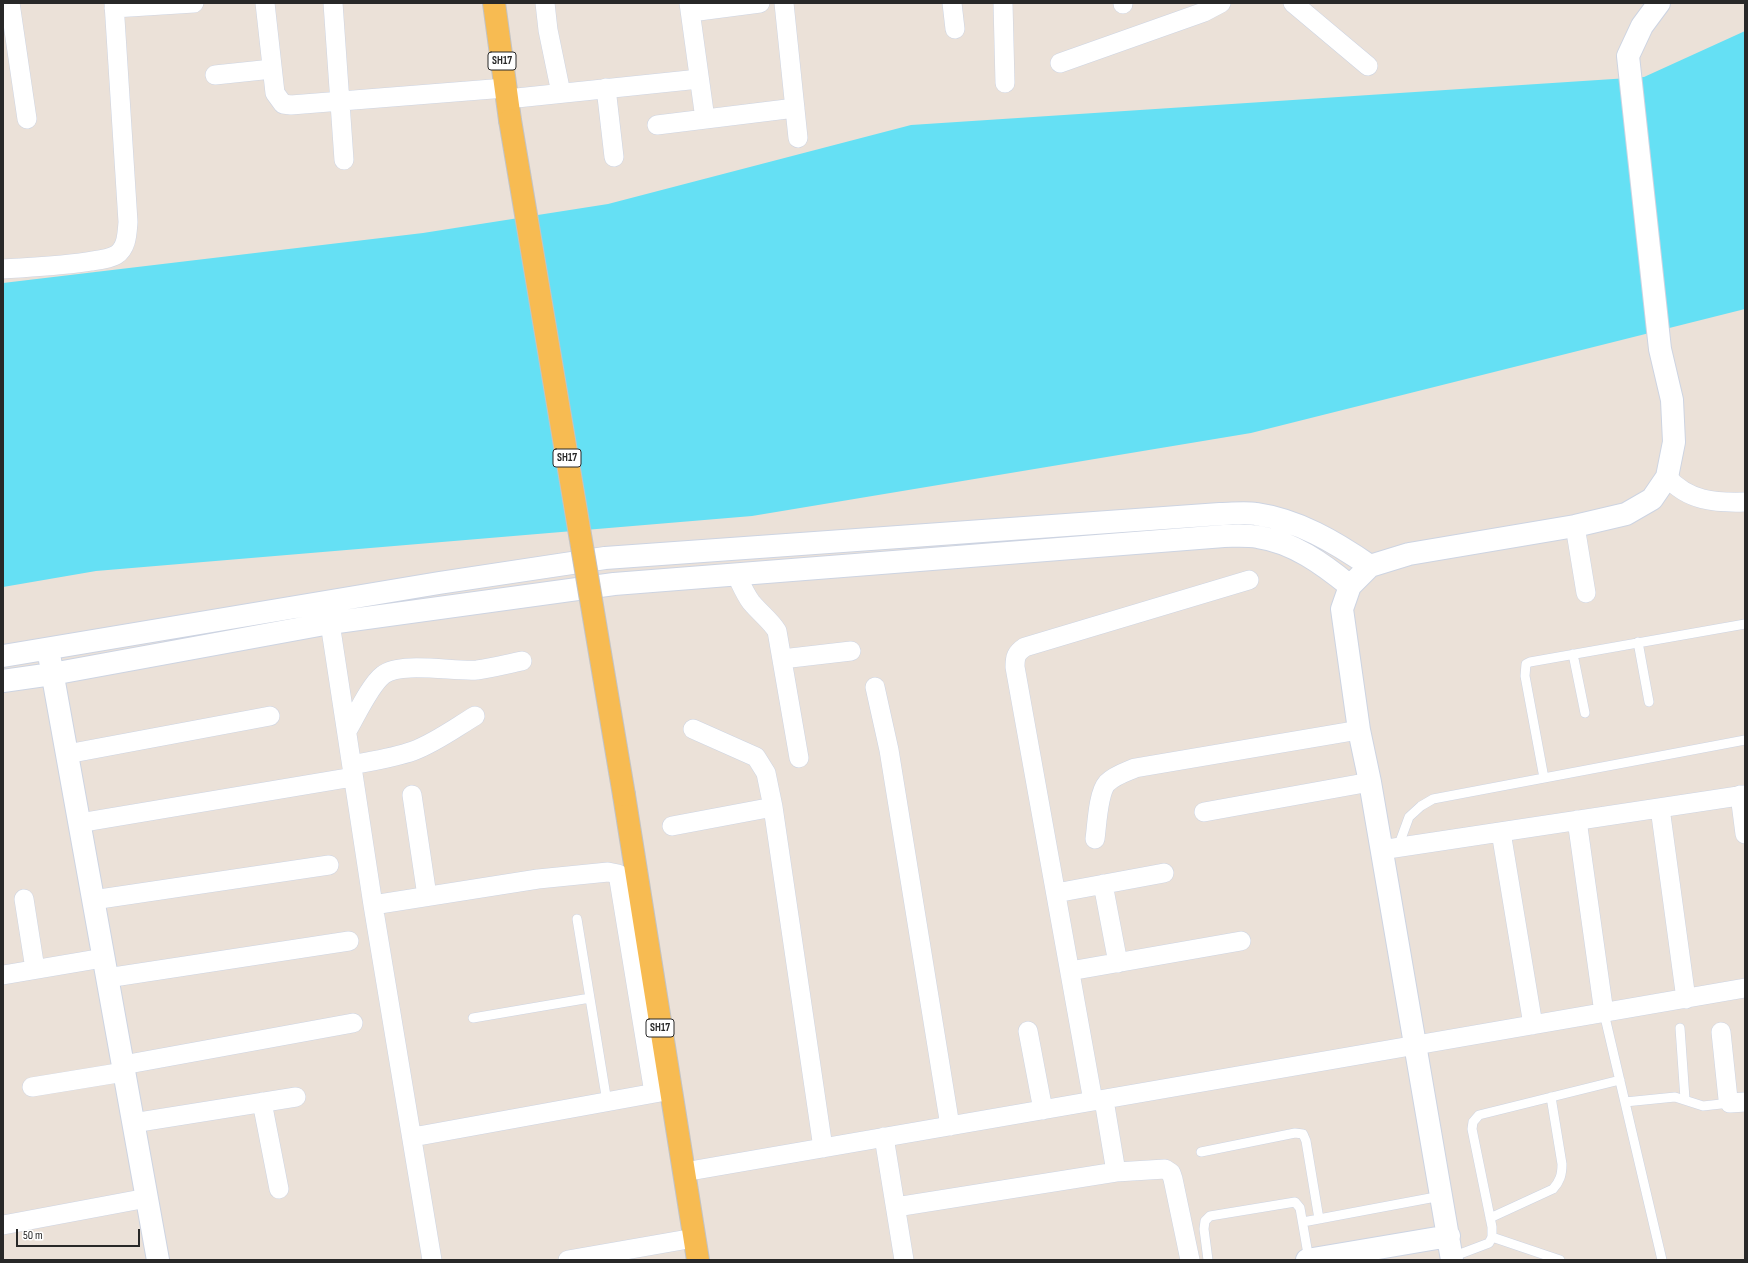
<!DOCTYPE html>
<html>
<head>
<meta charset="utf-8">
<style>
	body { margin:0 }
	#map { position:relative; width:1748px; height:1263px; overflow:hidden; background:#ebe1d8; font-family:"Sofia Sans Condensed",sans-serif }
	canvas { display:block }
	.frame { position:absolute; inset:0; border:4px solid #282828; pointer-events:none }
	.scale { position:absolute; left:16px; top:1229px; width:124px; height:18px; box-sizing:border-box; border:2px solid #282828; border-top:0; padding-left:5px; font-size:12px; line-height:14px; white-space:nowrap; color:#282828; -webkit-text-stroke:3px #fff; paint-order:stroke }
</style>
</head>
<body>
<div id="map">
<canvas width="1748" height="1263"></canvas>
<div class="frame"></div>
<div class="scale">50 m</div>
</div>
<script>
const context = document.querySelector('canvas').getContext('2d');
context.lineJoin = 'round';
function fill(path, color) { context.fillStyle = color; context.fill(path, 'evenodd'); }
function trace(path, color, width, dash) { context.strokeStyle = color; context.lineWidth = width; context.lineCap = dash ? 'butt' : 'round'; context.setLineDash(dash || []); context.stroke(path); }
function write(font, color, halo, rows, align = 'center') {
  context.font = font + ' "Sofia Sans Condensed",sans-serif'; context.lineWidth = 3; context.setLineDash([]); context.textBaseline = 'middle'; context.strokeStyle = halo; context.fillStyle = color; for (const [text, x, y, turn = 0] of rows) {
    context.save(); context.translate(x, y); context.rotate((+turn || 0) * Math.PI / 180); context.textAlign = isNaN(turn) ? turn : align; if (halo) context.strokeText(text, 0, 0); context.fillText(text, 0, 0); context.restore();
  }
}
fill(new Path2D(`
	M1745 31V309L1251 433 752 516 96 571 3 587V283L423 233 608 204 911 125 1644 77Z`), '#65e0f4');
const lane = new Path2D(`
	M1638 642 1649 702
	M1573 654 1585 713
	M1544 778 1525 676 1526 664 1530 662 1745 624
	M1398 847 1409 817 1421 806 1433 799 1745 740
	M577 919 607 1102
	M1604 1013 1662 1260
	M473 1018 590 998
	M1680 1028 1685 1099
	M1625 1102 1675 1097 1703 1106 1730 1103
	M1201 1152 1295 1133 1303 1134 1306 1141 1319 1219
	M1490 1218 1553 1189C1560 1181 1562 1175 1562 1164L1551 1097
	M1303 1222 1441 1196
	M1492 1237 1560 1260
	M1452 1257 1489 1243 1492 1237V1227L1472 1129 1473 1122 1479 1115 1620 1080
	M1208 1260 1204 1229 1205 1221 1210 1216 1295 1202 1300 1208 1309 1260`);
const street = new Path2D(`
	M10 3 27 119
	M265 3 275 93 283 104 291 105 505 88
	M333 3 344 160
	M545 3 548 30 561 93
	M689 3 705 119
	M784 3 798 138
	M952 3 955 29
	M1003 3 1005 83
	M1123 3V4
	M1293 3 1368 66
	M114 8 194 3
	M691 12 760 3
	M1060 63 1204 12 1221 3
	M215 75 272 69
	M606 88 614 157
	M507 99 699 79
	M657 125 795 108
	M3 269C33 267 62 266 92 261 99 260 109 259 116 255 127 248 127 234 128 222L114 3
	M1667 477C1688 501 1715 503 1745 502
	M1575 526 1586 593
	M736 574C741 584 745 594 751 602 760 613 770 620 777 631L799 758
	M330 623 373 905 432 1260
	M782 659 851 651
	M875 687 889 750 950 1126
	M693 729 756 757 766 773 773 807 823 1148
	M347 731C356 716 370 685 383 675 400 661 455 672 477 670 492 668 507 664 522 661
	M67 754 270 716
	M352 765C372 761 393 758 413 751 435 743 455 728 475 716
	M412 795 427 896
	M1740 795 1745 834
	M1660 808 1686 999
	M1204 812 1370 782
	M1577 820 1604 1013
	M79 823 353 777
	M672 826 773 807
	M1501 832 1533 1025
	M1095 839C1097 825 1098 793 1107 783 1115 775 1126 772 1135 768L1359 730
	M1381 850 1745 795
	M1103 884 1118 963
	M1056 893 1164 873
	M24 899 35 969
	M93 900 329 865
	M373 905 538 879 608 872 618 874 654 1093
	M1070 971 1241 941
	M3 975 103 958
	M107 978 349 941
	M1028 1031 1043 1110
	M1721 1032 1728 1099 1730 1103 1745 1102
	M123 1065 353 1023
	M32 1087 124 1072
	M1104 1100 1116 1172
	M1093 1101 1015 667C1015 657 1016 653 1025 647L1249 580
	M262 1102 279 1189
	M133 1123 296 1097
	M413 1137 666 1091
	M884 1137 904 1260
	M684 1172 1745 988
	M896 1207 1116 1172 1165 1169 1171 1173 1173 1179 1190 1260
	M3 1225 147 1198
	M568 1260 694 1238`);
const secondary = new Path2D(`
	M3 656 439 583 605 558 1220 514C1232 514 1245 512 1256 514 1298 520 1335 542 1370 566
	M50 660 158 1260
	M3 681 52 674 330 623 614 584 1224 536C1235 536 1247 535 1258 537 1293 542 1323 564 1350 586
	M1307 1260 1449 1236
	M1452 1260 1370 782 1359 730 1342 609 1350 586 1370 566 1409 554 1575 526 1626 514 1652 499 1667 477 1674 442 1672 400 1660 349 1628 56 1642 26 1659 3`);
const primary = new Path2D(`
	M494 3 510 120
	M624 795 698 1260`);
trace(lane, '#cdd4e2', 10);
trace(street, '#cdd4e2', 20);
trace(secondary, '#cdd4e2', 24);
trace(primary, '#c3c3c3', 24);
trace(lane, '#fff', 9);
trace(street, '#fff', 19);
trace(secondary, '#fff', 22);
trace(primary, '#f7bb52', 22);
const primaryBridge = new Path2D(`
	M510 120 624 795`);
trace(primaryBridge, '#c3c3c3', 24, []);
trace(primaryBridge, '#f7bb52', 22);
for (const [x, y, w] of [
	[502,61,28],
	[567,458,28],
	[660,1028,28]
]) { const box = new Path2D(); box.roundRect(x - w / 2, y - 9, w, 18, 3); context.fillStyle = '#fff'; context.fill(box); trace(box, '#282828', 1); }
write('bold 11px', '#282828', null, [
	["SH17",502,61],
	["SH17",567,458],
	["SH17",660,1028]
]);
</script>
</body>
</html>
